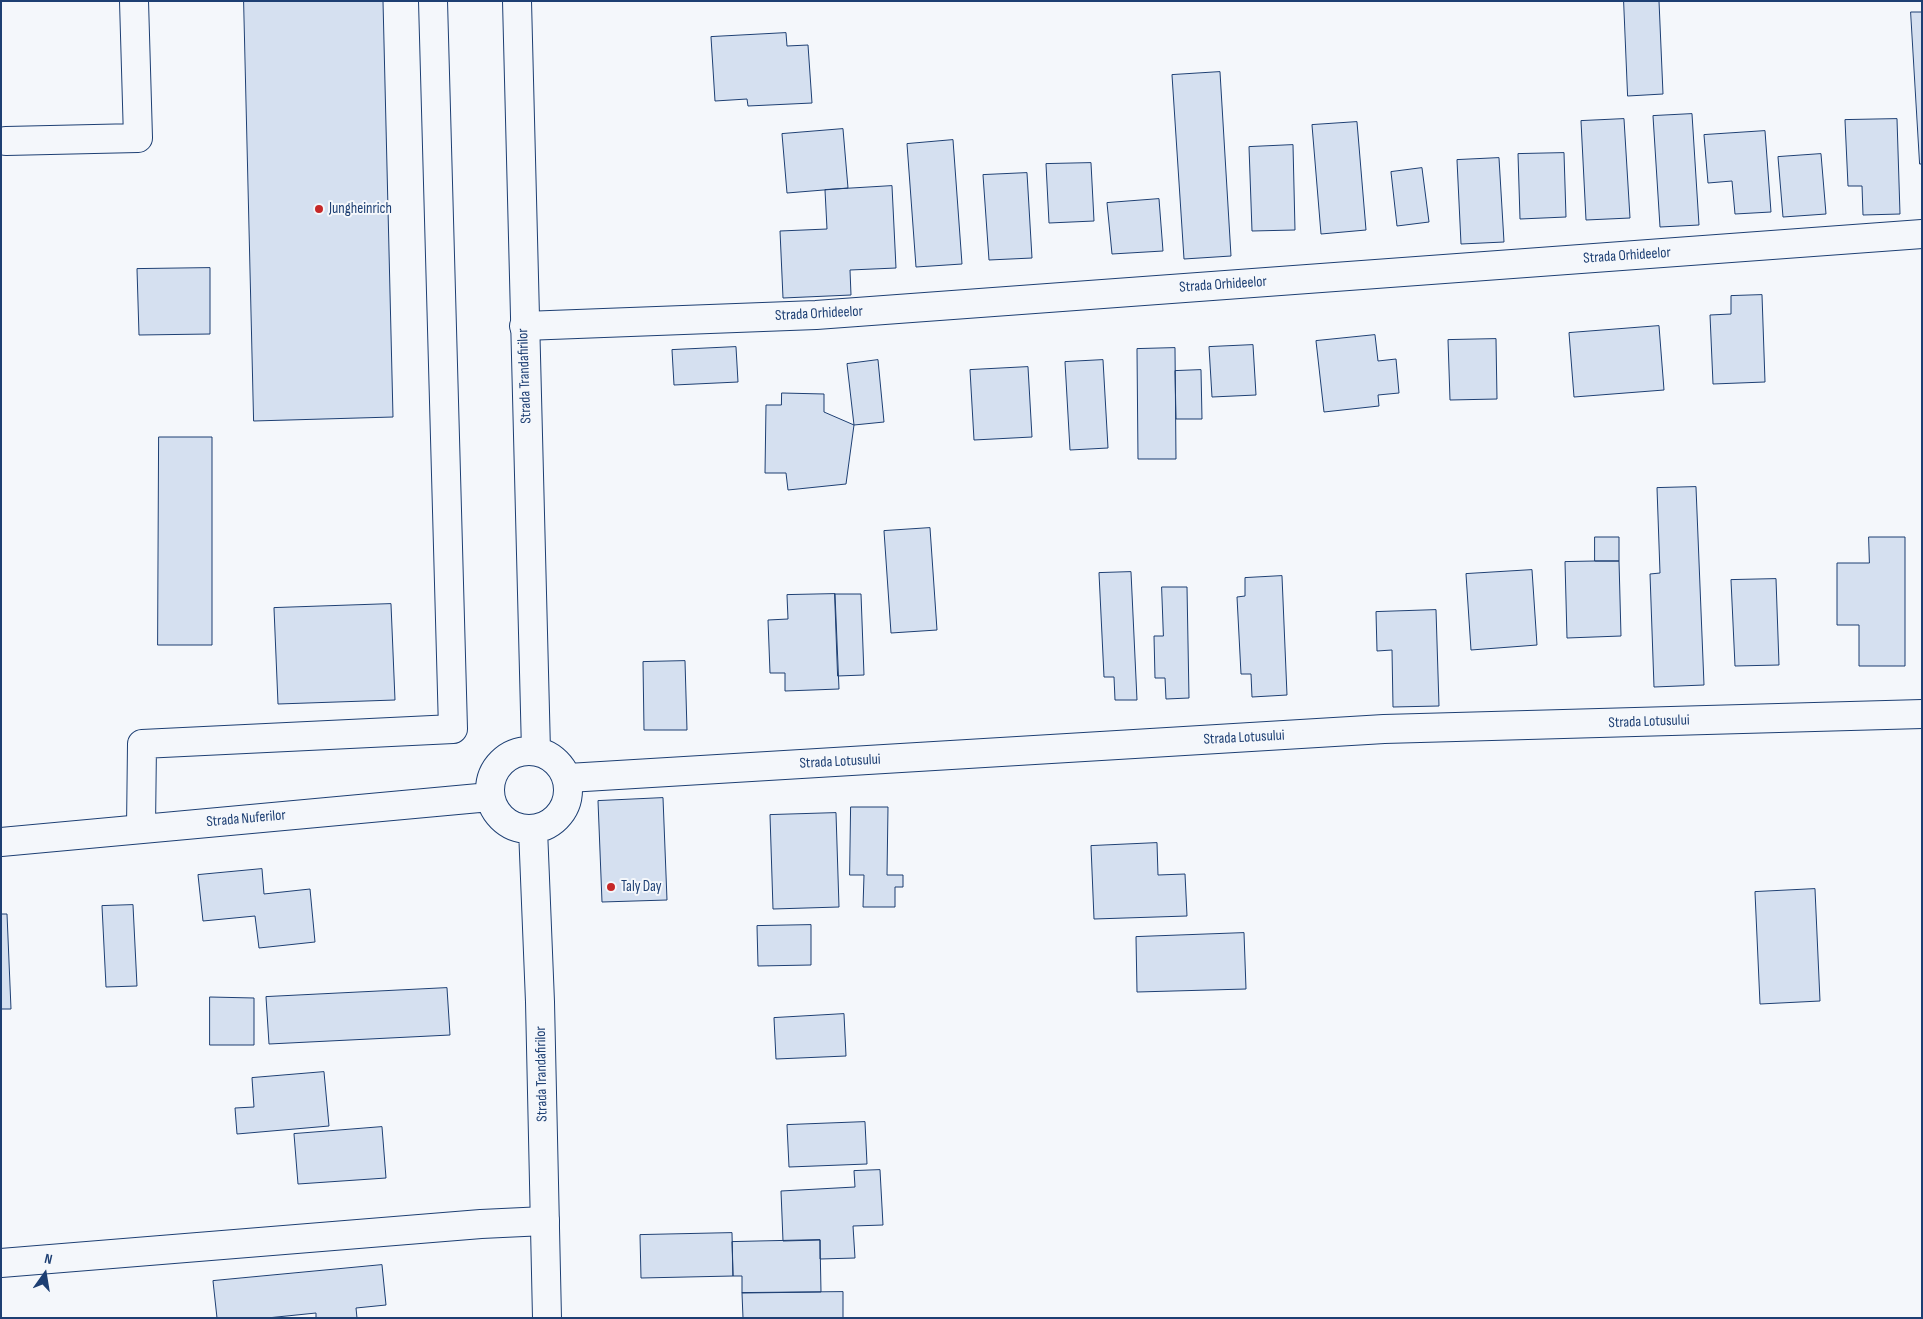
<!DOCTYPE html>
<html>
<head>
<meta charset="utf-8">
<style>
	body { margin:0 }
	#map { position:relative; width:1923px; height:1319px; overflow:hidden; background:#f4f7fb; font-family:"Sofia Sans Condensed",sans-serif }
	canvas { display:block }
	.frame { position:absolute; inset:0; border:2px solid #1d3f73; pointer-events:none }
	.north { position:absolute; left:20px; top:1249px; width:50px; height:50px; -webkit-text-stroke:4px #f4f7fb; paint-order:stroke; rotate:13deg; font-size:14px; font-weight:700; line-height:20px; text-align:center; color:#1d3f73 }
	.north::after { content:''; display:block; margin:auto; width:18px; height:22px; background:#1d3f73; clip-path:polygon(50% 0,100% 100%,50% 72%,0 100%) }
</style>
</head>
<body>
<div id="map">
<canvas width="1923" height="1319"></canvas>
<div class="frame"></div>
<div class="north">N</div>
</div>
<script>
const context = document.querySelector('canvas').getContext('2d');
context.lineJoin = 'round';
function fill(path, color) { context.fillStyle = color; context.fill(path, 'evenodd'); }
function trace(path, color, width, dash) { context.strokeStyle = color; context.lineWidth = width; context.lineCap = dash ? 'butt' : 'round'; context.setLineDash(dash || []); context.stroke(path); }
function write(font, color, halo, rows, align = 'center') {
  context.font = font + ' "Sofia Sans Condensed",sans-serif'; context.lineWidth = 4; context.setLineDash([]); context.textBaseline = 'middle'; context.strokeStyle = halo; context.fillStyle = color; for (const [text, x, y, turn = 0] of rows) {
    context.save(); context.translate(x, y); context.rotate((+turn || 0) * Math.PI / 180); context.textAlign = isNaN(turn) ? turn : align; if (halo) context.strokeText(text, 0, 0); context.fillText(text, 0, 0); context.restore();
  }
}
const building = new Path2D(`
	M244 1H383L393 417 254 421Z
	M1624 1H1659L1663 94 1628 96Z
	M1911 12H1922V164H1920Z
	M786 33 787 46 808 45 812 103 748 106 747 99 715 101 711 37Z
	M1220 72 1231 256 1184 259 1172 75Z
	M1692 114 1699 225 1660 227 1653 116Z
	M1624 119 1630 218 1586 220 1581 121Z
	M1897 119 1900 214 1863 215 1862 186H1848L1845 120Z
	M1357 122 1366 230 1321 234 1312 125Z
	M843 129 848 188 787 193 782 134Z
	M1765 131 1771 212 1735 214 1732 181 1708 183 1704 135Z
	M953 140 962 264 916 267 907 144Z
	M1293 145 1295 230 1252 231 1249 147Z
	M1564 153 1566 217 1520 219 1518 154Z
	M1821 154 1826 214 1783 217 1778 157Z
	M1499 158 1504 242 1461 244 1457 160Z
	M1091 163 1094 221 1049 223 1046 164Z
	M1422 168 1429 222 1397 226 1391 172Z
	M1027 173 1032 258 989 260 983 175Z
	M892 186 896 268 850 270 851 295 783 298 780 231 827 229 825 190Z
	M1159 199 1163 251 1112 254 1107 203Z
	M210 268V334L139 335 137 269Z
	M1762 295 1765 382 1713 384 1710 315 1731 314V296Z
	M1659 326 1664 390 1574 397 1569 333Z
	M1375 335 1378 361 1396 359 1399 393 1378 395 1379 406 1324 412 1316 341Z
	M1496 339 1497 399 1450 400 1448 340Z
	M1253 345 1256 395 1212 397 1209 347Z
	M736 347 738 382 674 385 672 350Z
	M1175 348 1176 459H1138L1137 349Z
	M878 360 884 422 854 425 847 364Z
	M1103 360 1108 448 1070 450 1065 362Z
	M1028 367 1032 437 974 440 970 370Z
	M1201 370 1202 419H1176L1175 371Z
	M782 393 824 394V412L854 425 846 484 788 490 786 473H765L766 405H781Z
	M159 437H212V645H158Z
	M1696 487 1704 685 1654 687 1650 574 1660 573 1657 488Z
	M930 528 937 630 891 633 884 531Z
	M1595 537H1619V561H1595Z
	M1869 537H1905V666H1859V625H1837V563H1869Z
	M1595 561H1619L1621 636 1567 638 1565 562Z
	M1532 570 1537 645 1471 650 1466 574Z
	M1131 572 1137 700H1115L1114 677H1104L1099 573Z
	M1282 576 1287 695 1252 697 1251 674H1241L1237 597 1245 596V578Z
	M1776 579 1779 665 1735 666 1731 580Z
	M1162 587H1187L1189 698 1166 699 1165 678H1155L1154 636H1163Z
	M835 594 839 689 785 691V673H770L768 620 788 619 787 595Z
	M835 594H861L864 675 838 676Z
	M391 604 395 700 278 704 274 608Z
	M1436 610 1439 706 1393 707 1392 650 1377 651 1376 612Z
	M685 661 687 730H644L643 662Z
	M663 798 667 900 602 902 598 801Z
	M851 807H888L887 875H903V887H895V907H863L864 875H850Z
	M836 813 839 907 773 909 770 815Z
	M1157 843 1158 875 1185 874 1187 916 1094 919 1091 846Z
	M262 869 264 894 310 889 315 942 259 948 255 916 203 921 198 875Z
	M1815 889 1820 1001 1760 1004 1755 892Z
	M133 905 137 986 106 987 102 906Z
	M1 914H7L11 1009H1Z
	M811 925V965L758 966 757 926Z
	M1244 933 1246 989 1137 992 1136 937Z
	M447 988 450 1035 269 1044 266 997Z
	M210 997 254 998V1045H210Z
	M844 1014 846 1056 776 1059 774 1018Z
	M324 1072 329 1126 237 1134 235 1108 254 1107 252 1078Z
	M865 1122 867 1164 789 1167 787 1125Z
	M382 1127 386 1178 298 1184 294 1134Z
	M880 1170 883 1225 853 1226 855 1258 820 1259V1240L783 1241 781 1191 855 1187 854 1171Z
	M732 1233 733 1276 641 1278 640 1235Z
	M820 1240 821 1292 742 1293V1276H733L732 1242Z
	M382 1265 386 1305 356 1308 357 1318H316V1313L267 1318H217L213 1281Z
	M843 1292V1318H743L742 1293Z`);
fill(building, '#d5e0f0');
trace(building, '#1d3f73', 1);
const minor = new Path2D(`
	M6 141 138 138 134 1
	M524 326 816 315 1922 234
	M568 778 1384 729 1922 714
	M141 828 142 744 453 729 433 1
	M1 1263 481 1224 545 1221`);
const major = new Path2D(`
	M517 1 536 751
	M490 790a39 39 0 1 1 78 0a39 39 0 1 1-78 0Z
	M533 829 540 1002 547 1318
	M1 842 490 797`);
trace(minor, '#1d3f73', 30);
trace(major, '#1d3f73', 30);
trace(minor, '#f4f7fb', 28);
trace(major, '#f4f7fb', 28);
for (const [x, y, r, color] of [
	[319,209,5,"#c62828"],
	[611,887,5,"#c62828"]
]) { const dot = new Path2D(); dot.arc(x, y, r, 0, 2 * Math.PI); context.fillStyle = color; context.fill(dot); trace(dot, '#f4f7fb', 2); }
write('15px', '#1d3f73', '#f4f7fb', [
	["Jungheinrich",329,209],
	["Taly Day",621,887]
], 'left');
write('15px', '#1d3f73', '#f4f7fb', [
	["Strada Orhideelor",1627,256,-4],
	["Strada Orhideelor",1223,285,-4],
	["Strada Orhideelor",819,314,-3],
	["Strada Trandafirilor",525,376,-92],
	["Strada Lotusului",1649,722,-2],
	["Strada Lotusului",1244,738,-3],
	["Strada Lotusului",840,762,-3],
	["Strada Nuferilor",246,819,-5],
	["Strada Trandafirilor",542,1074,-91]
]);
</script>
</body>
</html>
